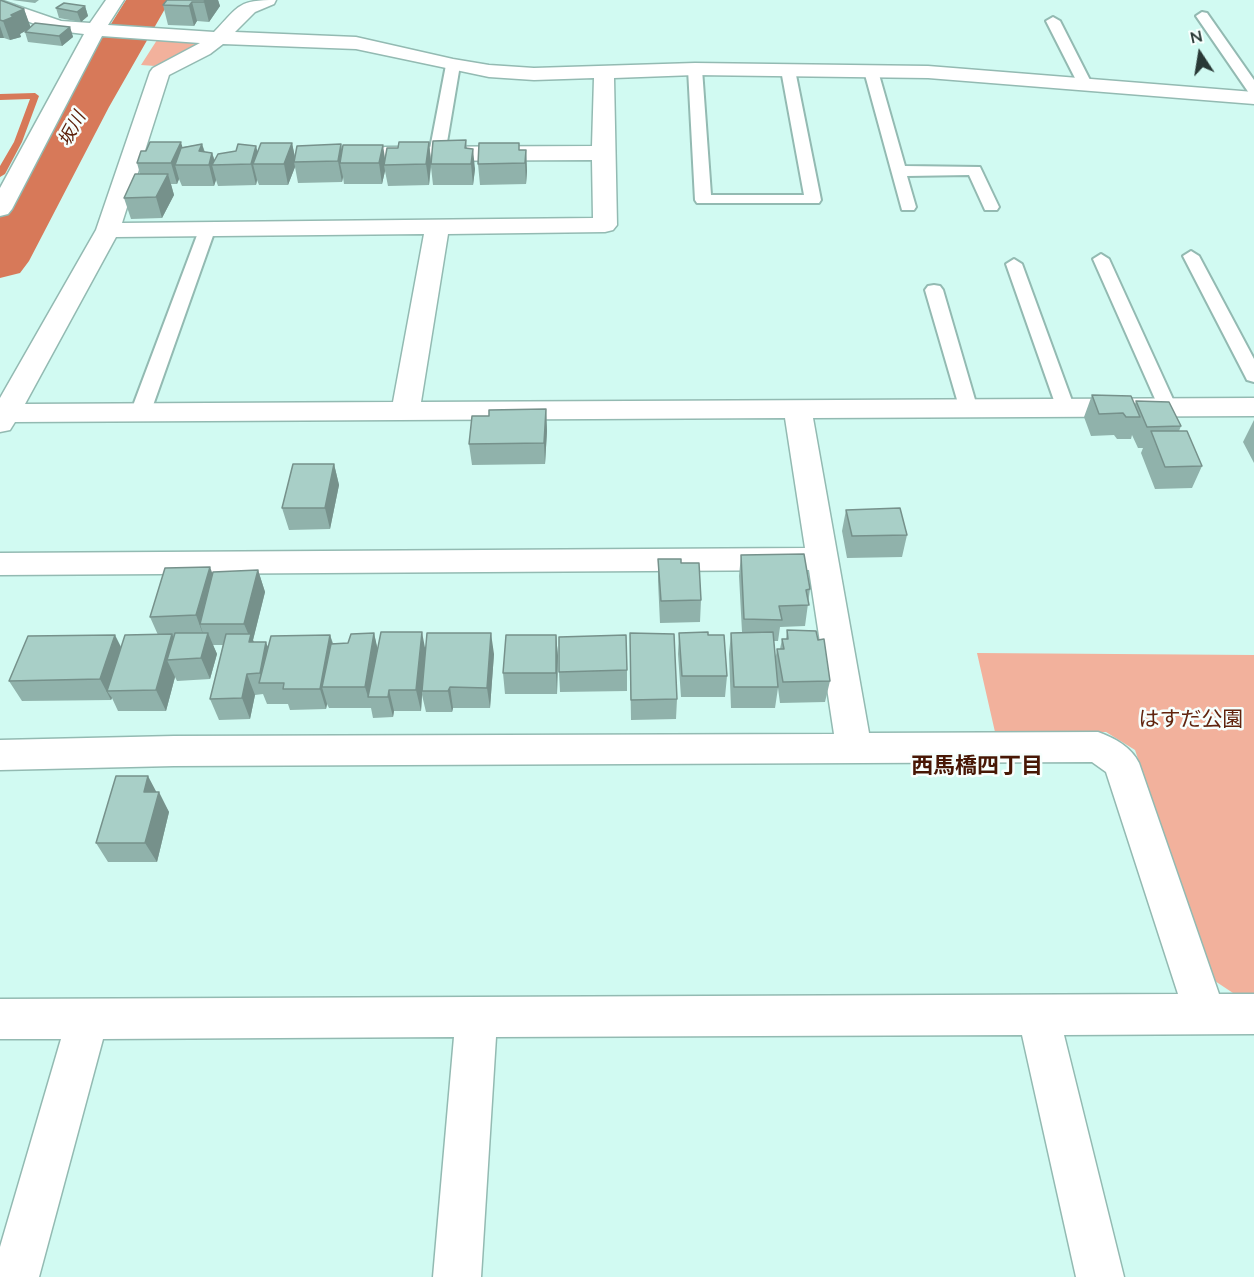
<!DOCTYPE html>
<html>
<head>
<meta charset="utf-8">
<style>
	body { margin:0 }
	#map { position:relative; width:1254px; height:1277px; overflow:hidden; background:#d1faf2; font-family:Lato,sans-serif }
	canvas { display:block }
	.north { position:absolute; left:1170px; top:24px; width:60px; height:60px; -webkit-text-stroke:4px #f7fffd; paint-order:stroke; rotate:348deg; font-size:16px; font-weight:700; line-height:24px; text-align:center; color:#293936 }
	.north::after { content:''; display:block; margin:auto; width:21px; height:27px; background:#293936; clip-path:polygon(50% 0,100% 100%,50% 72%,0 100%) }
</style>
</head>
<body>
<div id="map">
<canvas width="1254" height="1277"></canvas>
<div class="north">N</div>
</div>
<script>
const context = document.querySelector('canvas').getContext('2d');
context.lineJoin = 'round';
function fill(path, color) { context.fillStyle = color; context.fill(path, 'evenodd'); }
function trace(path, color, width, dash) { context.strokeStyle = color; context.lineWidth = width; context.lineCap = dash ? 'butt' : 'round'; context.setLineDash(dash || []); context.stroke(path); }
function write(font, color, halo, rows, align = 'center') {
  context.font = font + ' Lato,"Noto Sans JP",sans-serif'; context.lineWidth = 5; context.setLineDash([]); context.textBaseline = 'middle'; context.strokeStyle = halo; context.fillStyle = color; for (const [text, x, y, turn = 0] of rows) {
    context.save(); context.translate(x, y); context.rotate((+turn || 0) * Math.PI / 180); context.textAlign = isNaN(turn) ? turn : align; if (halo) context.strokeText(text, 0, 0); context.fillText(text, 0, 0); context.restore();
  }
}
fill(new Path2D(`
	M157 40 194 41 196 45 155 66 141 65Z
	M977 653 1254 655V993H1233L1212 979 1135 750 1106 732H995Z`), '#f2b19c');
fill(new Path2D(`
	M35 93 39 96 22 142 5 174 0 177V166L14 142 30 99 0 100V94Z`), '#d77959');
fill(new Path2D(`
	M126 0H170L109 107 29 261 20 273 0 278V210L59 107Z`), '#d77959');
const lane = new Path2D(`
	M1202 12 1207 13 1254 80V94L1249 93 1196 16Z
	M1053 17 1060 21 1092 84 1090 87H1080L1078 84 1046 21Z
	M453 61 460 65 445 154 437 159 429 154 446 65Z
	M695 65 702 69 711 195H804L781 70 788 66 795 70 821 200 819 203H697L695 200 688 69Z
	M871 67 878 71 905 166 980 167 999 207 997 210H985L969 175 907 176 916 207 914 210H902L864 71Z
	M207 225 215 230 151 411 148 415 141 417 134 415 131 411 199 230Z
	M1191 251 1199 256 1254 359V382L1247 380 1245 376 1183 256Z
	M1101 254 1109 259 1177 408 1175 412H1161L1159 408 1093 259Z
	M1014 259 1022 264 1075 409 1073 413H1059L1057 409 1006 264Z
	M934 285 940 286 943 290 978 410 976 414H962L960 410 925 290 928 286Z`);
const street = new Path2D(`
	M0 0 61 21 90 23 106 0H124L108 25 214 32C240 5 238 0 276 0L274 4 255 12 235 32 356 37 453 59 489 65 534 68 695 63 928 66 1254 92V104L928 78 695 75 614 78 617 225 613 230 605 232 448 234 421 402 1254 398V416L813 418 869 733 1098 732C1115 738 1131 747 1139 763L1219 994H1254V1034L1064 1035 1124 1277H1076L1022 1035 496 1037 481 1277H433L454 1037 103 1039 39 1277H0V1247L61 1039H0V999L1178 994 1106 772 1092 762 174 766 0 770V740L174 736 834 734 809 570 0 575V553L805 548 785 418 15 422 10 430 0 432V398L96 230 150 72 153 68 200 43 102 36 12 209 8 214 0 216V188L84 34 51 30 0 11ZM223 44 356 49 489 77 534 80 594 78 592 146 385 147 377 149 374 154 377 159 385 161 592 160 593 218 122 223 169 75 210 54ZM424 234 393 402 25 404 116 237Z`);
trace(lane, '#93bab2', 4);
trace(street, '#93bab2', 3);
fill(lane, '#fff');
fill(street, '#fff');
fill(new Path2D(`
	M0 0 24 9 30 27H70L73 37 62 46 28 42 25 32 26 30 20 34 21 37 10 40 4 38H0Z
	M12 0H39L35 3Z
	M167 0H218L220 6 209 22 197 21 194 26 168 25 163 5Z
	M85 6 88 16 81 22 59 18 56 8Z
	M466 140 467 148 475 169 473 185H433L431 167 429 185 388 186 385 171 382 184H344L343 177 342 182 298 183 295 167 288 185H259L257 180 256 185 218 186 216 180 214 186H182L179 179 177 184H171L174 195 162 218 131 219 124 198 140 174 137 163 183 147 202 144 205 152 212 153 215 161 258 152 292 143 295 158 341 144 342 151 385 159 398 148 429 142 431 160Z
	M519 150H526L527 171 526 184 480 185 478 164Z
	M1092 395 1135 404 1136 401 1181 426 1179 431 1202 466 1192 488 1155 489 1141 453 1143 448H1138L1132 435 1131 439H1117L1114 435 1091 436 1084 417Z
	M546 409 547 431 545 464 472 465 469 444 489 416Z
	M1254 420V463L1243 442Z
	M334 464 339 485 330 529 289 530 282 508Z
	M846 510 907 535 902 557 847 558 842 531Z
	M741 555 810 589 805 626 780 627 778 641H774L775 661 777 649H780L782 639H786L787 630 818 640 830 681 825 702 780 703 778 688 775 708H731L729 654 731 633 742 632 739 576Z
	M658 559 681 563 701 600 700 622 660 623 658 581Z
	M258 570 265 592 253 640 254 642 268 646 330 635 333 643H348L374 633 377 648 426 650 494 654 490 708H453L452 712H426L422 695 421 711H394L393 717 373 718 371 708H329L327 704 326 709 290 710 288 704H267L263 694 255 695 250 719 219 720 210 699 223 645H213L217 654 210 679 177 681 175 677 166 711H118L112 698 111 700 22 701 9 681 121 647 158 635 150 617 213 574Z
	M679 633 708 635 727 676 725 697H681L678 654Z
	M556 635 558 656 557 694H505L503 673Z
	M630 655 677 699 676 719 631 720Z
	M627 670V691L560 692 559 672Z
	M157 792 169 812 157 862H108L96 843Z`), '#90b2ab');
fill(new Path2D(`
	M205 0H218L220 6 209 22 204 2Z
	M192 2 197 21 194 26 189 6Z
	M85 6 88 16 81 22 77 12Z
	M24 9 31 28 20 34 21 37 10 40 3 21 11 15Z
	M0 26 4 38H0Z
	M70 27 73 37 62 46 59 36Z
	M181 142 187 163 175 165 179 179 177 184 171 163Z
	M429 142 431 162 429 185 426 164Z
	M292 143 296 162H294L295 167 288 185 284 164Z
	M202 144 208 165 199 151Z
	M341 144 344 163H340L343 177 342 182 338 161Z
	M383 145 386 165H384L385 171 382 184 379 163Z
	M256 146 261 164H253L257 180 256 185 251 164Z
	M473 149 475 169 473 185 471 164Z
	M526 150 527 171 526 184 525 163Z
	M212 153 216 165H212L216 180 214 186 209 165Z
	M168 174 174 195 162 218 156 197Z
	M546 409 547 431 545 464 544 443Z
	M334 464 339 485 330 529 325 508Z
	M210 567 218 588 200 624 204 637 196 615Z
	M258 570 265 592 253 640 258 655 249 642 250 638 244 624Z
	M422 632 426 653 422 691V695L421 711 416 690Z
	M208 633 217 654 210 679 201 658Z
	M374 633 379 655 368 697 365 687Z
	M491 633 494 654 490 708 487 688Z
	M172 634 181 656 167 660 175 677 166 711 156 690Z
	M115 635 126 657 107 691 112 698 111 700 100 679Z
	M330 635 336 656 322 687 327 704 326 709 320 689Z
	M556 635 558 656 557 694 556 673Z
	M266 642 274 664 264 683 260 673Z
	M247 674 255 695 250 719 242 698Z
	M450 687 453 708 452 712 448 691Z
	M389 690 394 711 393 717 388 697Z
	M148 776 158 795 159 792 169 812 157 862 145 843 144 792Z`), '#76918b');
const building = new Path2D(`
	M0 0 24 9 11 15 13 17 3 21 0 20Z
	M167 0H205L204 2H192L189 6 163 5Z
	M64 3 85 6 77 12 56 8Z
	M35 23 70 27 59 36 25 32Z
	M466 140 465 148 473 149 471 164H431L433 141Z
	M150 142H181L171 163H137L141 151H146Z
	M399 142H429L426 164 384 165 387 148H398Z
	M261 143H292L284 164H253Z
	M479 143H519V150H526L525 163 478 164Z
	M202 144 199 151 212 153 209 165H175L181 148Z
	M238 144 256 146 251 164 212 165 218 154 236 151Z
	M341 144 338 161 294 162 297 146Z
	M343 145H383L379 163H340Z
	M135 174H168L156 197 124 198Z
	M1092 395 1131 396 1140 417H1126L1123 413 1099 414Z
	M1136 401 1169 402 1181 426 1147 427Z
	M546 409 544 443 469 444 472 416H489V410Z
	M1151 431H1187L1202 466 1165 467Z
	M293 464H334L325 508H282Z
	M900 508 907 535 852 536 846 510Z
	M804 554 810 589 806 590 809 605 779 606 782 620 744 619 741 555Z
	M658 559H681V563H699L701 600 661 601Z
	M210 567 196 615 150 617 165 568Z
	M258 570 244 624H200L213 572Z
	M787 630 816 631 818 640 824 639 830 681 783 682 777 649H784L782 639H788Z
	M381 632H422L416 690H389L388 697H368Z
	M708 632V635H724L727 676H682L679 633Z
	M773 632 778 687H734L731 633Z
	M175 633H208L201 658 167 660Z
	M374 633 365 687H322L331 644 348 643 351 634Z
	M427 633H491L487 688 450 687 448 691H422Z
	M630 633 674 634 677 699 631 700Z
	M172 634 156 690 107 691 125 635Z
	M226 634H251L249 642H266L260 673 247 674 242 698 210 699Z
	M115 635 100 679 9 681 28 636Z
	M330 635 320 689H283L284 683H259L271 636Z
	M506 635H556V673H503Z
	M626 635 627 670 559 672V637Z
	M116 776H148L144 792H159L145 843H96Z`);
fill(building, '#a8cfc7');
trace(building, '#76918b', 1.5);
write('italic 18px', '#5d210b', '#f7fffd', [
	["坂川",72,129,-61]
]);
write('21px', '#61240e', '#f7fffd', [
	["はすだ公園",1191,719]
]);
write('bold 22px', '#481705', '#f7fffd', [
	["西馬橋四丁目",977,766]
]);
</script>
</body>
</html>
